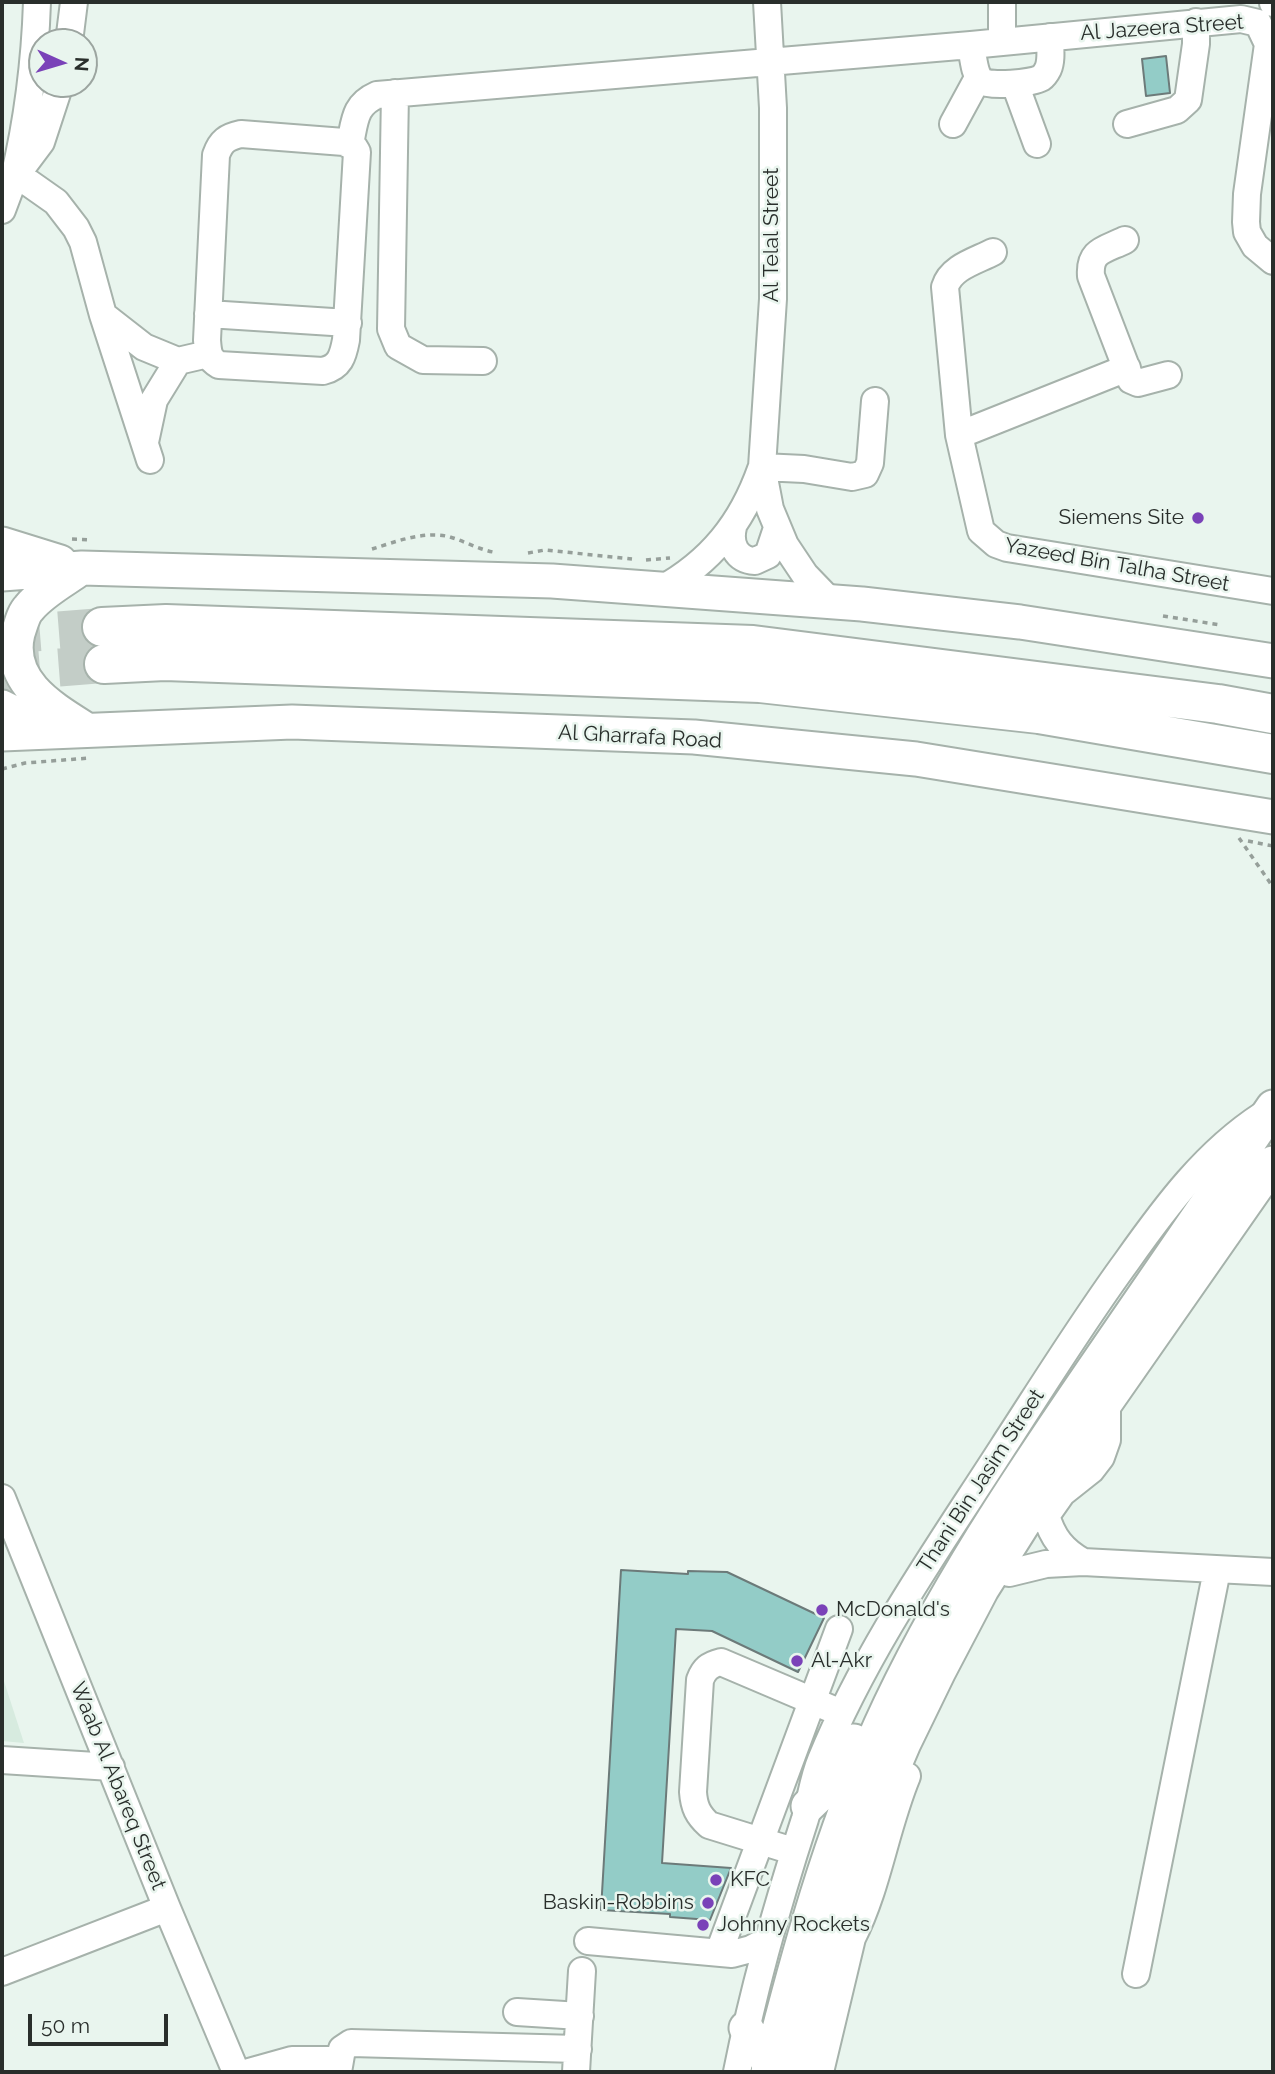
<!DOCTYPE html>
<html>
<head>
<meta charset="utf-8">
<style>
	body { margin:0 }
	#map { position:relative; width:1275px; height:2074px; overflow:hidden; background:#e9f5ee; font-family:Raleway,sans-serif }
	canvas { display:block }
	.frame { position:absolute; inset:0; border:4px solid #292e2b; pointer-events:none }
	.north { position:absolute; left:28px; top:28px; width:70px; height:70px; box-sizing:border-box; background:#e9f5ee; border:2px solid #9ca5a0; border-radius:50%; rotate:94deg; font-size:19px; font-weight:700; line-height:28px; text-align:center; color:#292e2b }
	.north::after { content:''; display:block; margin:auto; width:24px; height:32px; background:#7a42b8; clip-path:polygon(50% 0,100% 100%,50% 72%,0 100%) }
	.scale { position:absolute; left:28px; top:2014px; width:140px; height:32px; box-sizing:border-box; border:4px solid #292e2b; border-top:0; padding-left:9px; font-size:21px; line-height:24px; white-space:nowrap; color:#292e2b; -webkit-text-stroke:5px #e9f5ee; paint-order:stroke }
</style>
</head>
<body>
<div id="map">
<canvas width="1275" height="2074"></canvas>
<div class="frame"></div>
<div class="north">N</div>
<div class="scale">50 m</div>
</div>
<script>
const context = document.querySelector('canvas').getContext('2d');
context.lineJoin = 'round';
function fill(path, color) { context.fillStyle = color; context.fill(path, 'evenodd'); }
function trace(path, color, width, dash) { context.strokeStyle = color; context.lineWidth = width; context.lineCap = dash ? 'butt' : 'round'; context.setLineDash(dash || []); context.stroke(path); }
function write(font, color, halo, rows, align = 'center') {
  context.font = font + ' Raleway,sans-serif'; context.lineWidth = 5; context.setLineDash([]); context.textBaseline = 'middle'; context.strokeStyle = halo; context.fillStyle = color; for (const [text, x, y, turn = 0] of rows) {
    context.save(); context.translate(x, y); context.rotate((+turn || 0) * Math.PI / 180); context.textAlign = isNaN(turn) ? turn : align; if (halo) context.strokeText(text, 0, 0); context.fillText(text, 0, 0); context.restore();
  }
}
fill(new Path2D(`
	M2 1675 24 1743 2 1741Z`), '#d7ebdf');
const building = new Path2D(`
	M1166 56 1170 93 1146 96 1142 59Z
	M621 1570 688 1574V1571L727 1572 824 1618 798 1672 712 1631 676 1629 662 1863 731 1868 710 1920 670 1917V1914L601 1910Z`);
fill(building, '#93ccc7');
trace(building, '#6c7a79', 2);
trace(new Path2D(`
	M2 635 102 627
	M2 672 104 664`), '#c3cdc7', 38, [38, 19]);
const minor = new Path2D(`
	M37 2C35 62 28 119 14 178L29 183 56 202 76 228 83 242 103 315 150 460
	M767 2 773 108V299L762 467 770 509 785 545 805 575 831 602
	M1273 2V3
	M69 42 74 2
	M1002 42V2
	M971 45C973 54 974 76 982 81 990 87 1032 83 1041 78 1044 76 1046 73 1048 69 1052 60 1050 47 1050 37
	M1015 84 1037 144
	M395 93 391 329 398 346 423 360 483 361
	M953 124 978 78
	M1127 124 1177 110 1188 100 1196 44V22
	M241 134 344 142 354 147 357 152 346 340C343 356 340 367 323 371L219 365C208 359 208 352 207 340L216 155C221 141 227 137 241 134Z
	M350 144C355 121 354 105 377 95L971 45 1241 19 1258 23 1268 44 1247 194 1246 222 1247 232 1255 246 1273 261
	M2 210 14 178 41 142 60 84
	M1125 240C1105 250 1089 250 1091 276L1131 380 1138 383 1168 375
	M993 252C976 261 951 267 945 287L959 435 981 531 996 544 1007 548 1273 591
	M208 314 348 323
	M103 315 144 347 178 361 208 354
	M959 435 1127 368
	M145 442 154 400 178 361
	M762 467 804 469 852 477 865 474 870 463 875 401
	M733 527C729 544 736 560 755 561L768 555 777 528
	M660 590C711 562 742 523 761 469
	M2 1498 167 1908 236 2072
	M1046 1515C1052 1537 1063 1551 1083 1562
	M1043 1520 1062 1493 1091 1470 1101 1457 1107 1440V1399
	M1009 1573 1046 1564 1083 1562 1273 1572
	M2 1760 111 1767
	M793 1851 709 1825C698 1815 694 1807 693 1792L700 1680C704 1669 709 1665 721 1662L841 1713
	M588 1941 732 1954 751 1949 768 1940
	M719 1952 839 1629
	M2 1972 167 1908
	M1136 1974 1217 1570
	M517 2012 580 2016
	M249 2072 292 2060H339
	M338 2072 342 2049 351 2043 578 2049
	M576 2072 582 1971
	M737 2072C754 1986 778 1902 805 1819 811 1799 813 1779 821 1760 867 1648 938 1548 1003 1447 1044 1384 1083 1321 1127 1261 1166 1206 1206 1152 1263 1115
	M820 2072 852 1938C878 1887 885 1829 907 1776`);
const major = new Path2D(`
	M2 544 60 562
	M80 569C63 581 42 592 29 608 23 614 21 625 18 633 6 682 52 708 87 730
	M2 574 82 568 552 581 862 604 1020 622 1273 661
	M2 707 48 730
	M2 734 292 722 694 737 916 759 1273 817
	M808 1806C818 1797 827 1788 834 1776 841 1764 845 1752 854 1741
	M746 2028 770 2065
	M768 2072C798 1954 830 1837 880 1726 940 1594 1020 1476 1101 1358 1159 1274 1216 1191 1273 1107
	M801 2072 837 1927 868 1827 904 1743 939 1671 982 1589 1042 1494 1273 1163`);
const highway = new Path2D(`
	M102 627 166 624 753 645 1218 704 1273 714
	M104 664 165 661 760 683 1039 714 1273 754`);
trace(minor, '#a6b2ab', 30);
trace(major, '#a6b2ab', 37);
trace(highway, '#a6b2ab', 42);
trace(new Path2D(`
	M72 539 92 540
	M372 549C395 542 425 530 450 537 464 541 478 549 493 552
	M528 553 545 550 632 559
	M646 560 670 558
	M1163 616 1221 625
	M2 769 25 763 90 758
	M1239 838 1273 887
	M1248 841 1273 846`), '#969f9a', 3.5, [5, 5]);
trace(minor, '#fff', 26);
trace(major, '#fff', 33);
trace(highway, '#fff', 38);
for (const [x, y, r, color] of [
	[1198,518,7,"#7a42b8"],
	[822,1610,7,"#7a42b8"],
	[797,1661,7,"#7a42b8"],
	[716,1880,7,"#7a42b8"],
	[708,1903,7,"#7a42b8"],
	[703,1925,7,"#7a42b8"]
]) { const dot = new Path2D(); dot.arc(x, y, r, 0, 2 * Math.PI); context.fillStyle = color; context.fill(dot); trace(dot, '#e9f5ee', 2.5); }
write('21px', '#292e2b', '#e9f5ee', [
	["Al Jazeera Street",1162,28,-4],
	["Al Telal Street",772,235,-90],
	["Yazeed Bin Talha Street",1117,565,10],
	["Al Gharrafa Road",640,737,3],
	["Thani Bin Jasim Street",981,1481,-57],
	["Waab Al Abareq Street",118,1786,68]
]);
write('21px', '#292e2b', '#e9f5ee', [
	["Siemens Site",1184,518,"right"],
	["McDonald's",836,1610],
	["Al-Akr",811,1661],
	["KFC",730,1880],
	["Baskin-Robbins",694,1903,"right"],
	["Johnny Rockets",717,1925]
], 'left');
</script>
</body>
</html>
